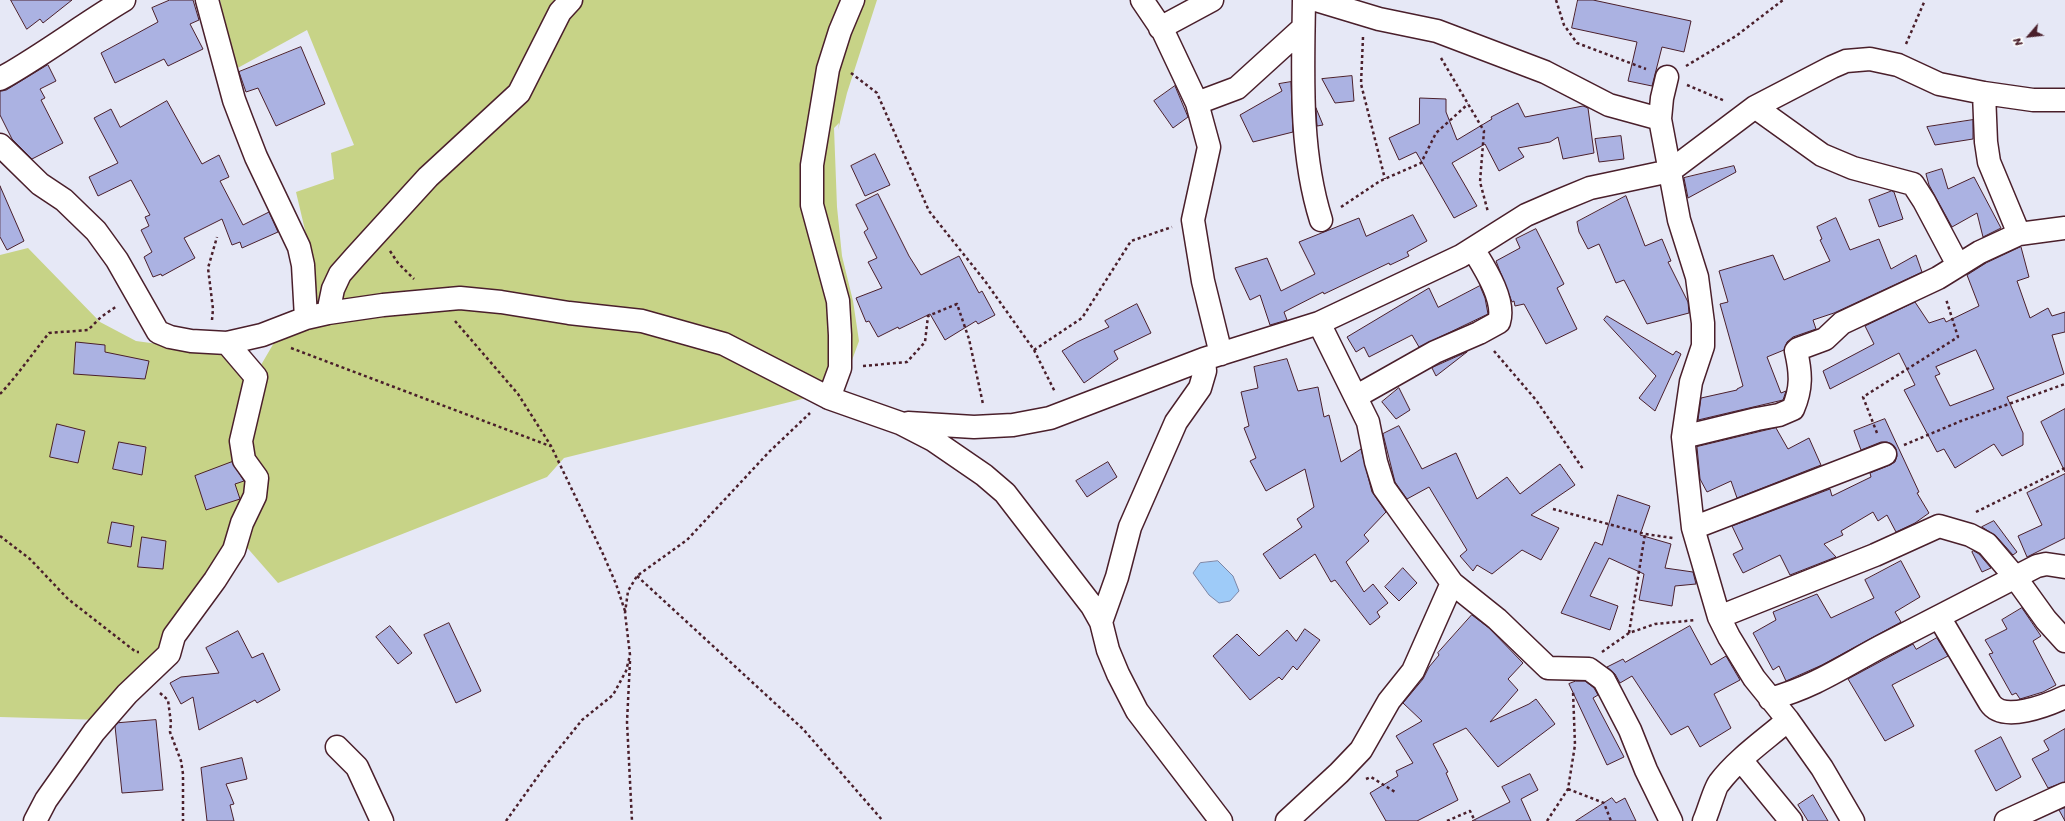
<!DOCTYPE html>
<html>
<head>
<meta charset="utf-8">
<style>
	body { margin:0 }
	#map { position:relative; width:2065px; height:821px; overflow:hidden; background:#e6e8f6; font-family:Sriracha,sans-serif }
	canvas { display:block }
	.north { position:absolute; left:2009px; top:16px; width:40px; height:40px; -webkit-text-stroke:3px #fff; paint-order:stroke; rotate:242deg; font-size:11px; font-weight:700; line-height:16px; text-align:center; color:#4a1f2b }
	.north::after { content:''; display:block; margin:auto; width:14px; height:18px; background:#4a1f2b; clip-path:polygon(50% 0,100% 100%,50% 72%,0 100%) }
</style>
</head>
<body>
<div id="map">
<canvas width="2065" height="821"></canvas>
<div class="north">N</div>
</div>
<script>
const context = document.querySelector('canvas').getContext('2d');
context.lineJoin = 'round';
function fill(path, color) { context.fillStyle = color; context.fill(path, 'evenodd'); }
function trace(path, color, width, dash) { context.strokeStyle = color; context.lineWidth = width; context.lineCap = dash ? 'butt' : 'round'; context.setLineDash(dash || []); context.stroke(path); }
fill(new Path2D(`
	M220 0H877L847 93 838 130 839 123 834 128 837 207 842 256 853 301 859 341 847 374 830 392 564 458 547 477 278 583 229 527 218 582 103 720 0 717V255L28 248 100 322 136 341 216 352 261 365 306 288 309 247 296 192 334 179 331 153 354 145 307 30 234 70Z`), '#c7d387');
const water = new Path2D(`
	M1218 561 1233 576 1239 591 1230 601 1219 603 1209 595 1193 573 1200 563Z`);
fill(water, '#9ecbf8');
trace(water, '#7c86a6', 1);
const building = new Path2D(`
	M11 0H72L43 23 40 19 27 29Z
	M170 0H193L199 20 190 24 203 49 168 66 164 59 115 83 101 53 158 22 152 8Z
	M1578 0H1593L1691 21 1684 52 1662 47 1652 86 1628 81 1637 42 1572 28Z
	M301 47 325 104 276 126 258 88 246 92 239 72Z
	M48 65 56 81 40 89 45 98 41 100 63 143 32 159 12 139 0 115V91L6 90Z
	M1352 76 1354 101 1335 103 1322 79Z
	M1291 82 1293 132 1253 142 1240 115 1282 91 1279 84Z
	M1175 86 1188 117 1173 128 1154 101Z
	M1420 98 1446 99V112L1457 140 1492 119 1491 117 1518 103 1525 117 1583 106 1588 108 1594 153 1563 159 1558 137 1550 142 1518 148 1524 157 1499 171 1485 144 1452 163 1477 206 1454 218 1416 152 1399 160 1389 138 1419 124Z
	M167 101 202 164 219 155 229 177 220 181 243 225 269 212 278 232 242 248 240 242 232 245 222 219 184 238 195 258 162 276 161 274 153 277 144 257 152 252 141 230 149 226 145 217 150 215 131 180 98 196 89 177 118 163 94 118 111 109 120 127Z
	M1316 108 1323 125 1317 126 1316 111Z
	M1973 120V139L1935 145 1927 127Z
	M1621 136 1624 159 1599 162 1595 139Z
	M875 154 890 185 865 196 851 166Z
	M1734 166 1736 172 1688 198 1684 178Z
	M1942 169 1948 189 1974 177 2001 228 1983 237 1977 213 1952 227 1929 185 1926 174Z
	M0 186 24 241 7 250 0 237Z
	M1892 191 1894 192 1903 219 1879 227 1869 200Z
	M878 194 909 256 921 275 959 256 979 293 982 291 995 315 978 324 976 321 945 340 930 314 899 329 898 327 878 337 869 321 866 322 856 298 882 288 868 262 877 258 864 232 868 229 856 205Z
	M1626 196 1645 246 1662 239 1671 261 1668 262 1688 302 1689 313 1647 324 1624 280 1616 283 1599 244 1588 249 1579 232 1577 222Z
	M1413 215 1427 241 1407 252 1409 256 1390 265 1389 263 1324 294 1323 292 1284 312 1287 320 1270 325 1260 295 1250 300 1235 268 1267 258 1281 291 1315 274 1299 242 1359 218 1366 236Z
	M1836 218 1850 250 1879 239 1891 269 1916 255 1922 272 1834 313 1813 320 1816 329 1793 337 1787 342 1784 350 1767 357 1781 393 1786 391 1783 400 1698 420 1701 398 1737 390V389L1743 386 1720 304 1728 302 1719 271 1773 255 1784 280 1830 261 1820 240 1822 239 1817 227Z
	M1536 229 1564 284 1557 288 1577 329 1546 344 1524 304 1515 306 1514 301 1512 302 1496 261 1520 248 1516 239Z
	M2021 247 2029 277 2017 281 2030 318 2048 308 2052 316 2065 312V332L2052 335 2064 374 2007 397 2023 433V445L2002 456 1994 444 1955 468 1944 449 1937 452 1904 390 1915 385 1899 353 1830 389 1823 371 1874 344 1865 326 1915 302 1929 323 1944 318 1946 322 1979 306 1967 275 1986 263ZM1976 350 1994 389 1950 406 1935 376 1940 374 1936 367Z
	M1480 286 1485 298 1488 314 1419 347 1412 335 1369 357 1364 347 1356 352 1347 337 1429 288 1438 307Z
	M1137 304 1151 333 1114 351 1118 359 1084 383 1062 351 1077 342 1109 327 1105 321Z
	M1607 316 1673 355 1676 351 1681 354 1655 411 1639 398 1656 376 1604 320Z
	M76 342 105 345V352L149 361 145 379 74 374Z
	M1467 352 1436 376 1432 368Z
	M1287 359 1298 391 1318 387 1324 417 1329 415 1341 462 1361 449 1372 492 1386 512 1364 535 1369 541 1346 562 1364 592 1373 584 1388 603 1377 612 1380 617 1370 625 1335 580 1331 582 1315 554 1280 579 1263 554 1302 527 1297 519 1314 507 1305 469 1266 491 1250 461 1256 458 1244 428 1249 426 1241 392 1258 388 1254 367Z
	M1399 388 1410 410 1396 419 1382 402Z
	M2065 409V472L2041 422Z
	M1885 419 1919 492 1917 493 1929 513 1915 523 1896 532 1887 515 1878 521 1873 512 1841 531 1843 535 1824 544 1836 557 1790 575 1780 555 1743 573 1733 554 1743 549 1732 526 1830 489 1832 496 1871 477 1870 473 1890 465 1895 462 1897 456 1896 449 1893 445 1887 442H1881L1861 450 1854 431Z
	M57 424 85 431 78 463 50 457Z
	M1399 426 1422 469 1456 453 1477 499 1507 477 1520 494 1560 464 1575 485 1531 515 1559 528 1541 560 1522 550 1492 574 1477 565 1473 571 1460 556 1467 550 1429 487 1407 499 1395 482 1383 434Z
	M1776 428 1788 449 1809 438 1821 465 1737 498 1731 481 1707 492 1700 479 1697 447Z
	M119 442 146 447 142 475 113 469Z
	M232 462 244 481 235 484 240 499 206 510 195 476Z
	M1108 462 1117 477 1087 497 1076 481Z
	M2065 474V538L2027 557 2018 536 2042 525 2027 493Z
	M1618 495 1650 506 1640 535 1671 544 1665 568 1693 572 1696 584 1675 586 1672 606 1639 600 1644 574 1609 558 1590 596 1618 606 1610 630 1561 613 1595 542 1602 545Z
	M1994 521 2017 552 2013 555 1996 536 1982 527Z
	M112 522 134 526 131 547 108 543Z
	M142 537 166 541 163 569 138 567Z
	M1974 551 1979 554 1991 568 1982 572 1972 552Z
	M1901 561 1920 597 1895 612 1901 622 1822 665 1786 681 1779 666 1773 670 1753 633 1776 620 1773 612 1817 594 1831 618 1874 598 1865 580Z
	M1403 568 1417 583 1399 601 1385 587Z
	M2022 608 2041 636 2033 641 2056 685 2043 692 2020 699 2016 693 2012 695 1989 654 1993 653 1985 640 2007 629 2002 620Z
	M1472 615 1489 628 1523 663 1508 679 1518 690 1490 722 1529 704 1536 699 1555 724 1498 767 1466 728 1433 744 1448 772 1446 773 1458 800 1417 821H1386L1370 793 1398 776 1396 771 1413 763 1396 736 1422 721 1403 703 1423 679 1429 667 1439 655 1438 653Z
	M449 623 481 691 456 703 424 635Z
	M390 626 412 653 398 664 376 637Z
	M1690 626 1711 665 1726 656 1740 680 1714 694 1731 728 1700 747 1688 726 1671 735 1632 676 1620 683 1615 674 1607 667 1623 659 1625 662Z
	M1305 629 1320 640 1297 670 1293 666 1282 680 1279 677 1250 700 1213 656 1237 634 1259 656 1287 630 1296 641Z
	M238 631 252 658 263 653 280 690 257 703 255 700 199 730 193 697 181 704 170 683 181 677 219 673 206 648Z
	M1937 638 1948 656 1892 685 1914 726 1885 741 1848 679 1913 644 1916 649Z
	M1576 681H1585L1594 688 1598 695 1593 698 1624 757 1607 765 1569 684Z
	M156 720 163 790 122 793 115 726 118 723Z
	M2065 729V782L2048 788 2032 759 2049 750 2044 741Z
	M2001 737 2021 777 1996 791 1975 751Z
	M242 758 247 779 226 784 234 804 230 805 234 821H207L201 768Z
	M1530 774 1538 790 1521 799 1531 821H1472L1510 802 1502 787Z
	M1813 795 1828 821H1808L1798 805Z
	M1612 798 1616 803 1625 798 1636 821H1576Z
	M2065 808V821L2059 810Z`);
fill(building, '#abb2e2');
trace(building, '#4a1f2b', 1);
const minor = new Path2D(`
	M207 0 234 100 242 121 256 157 299 247 303 265 306 318
	M1142 0 1163 31 1197 103 1209 147 1193 220 1203 281 1221 354
	M1304 0C1303 73 1299 150 1321 220
	M1316 0 1379 19 1437 31 1545 72 1609 105 1660 119
	M1160 28 1212 0
	M1667 77 1662 98 1660 119 1679 220 1697 277 1703 323V346L1691 382 1683 437 1693 528 1719 617 1729 637 1754 678 1788 720 1822 768 1853 821
	M0 79C43 55 82 25 124 0
	M1984 93 1986 142 1989 162 2019 234
	M1197 103 1237 88 1303 28
	M1755 107 1822 155 1853 168 1913 184 1924 201 1958 265
	M0 145 40 184 64 200 96 231 117 260 158 332 170 337 191 341 227 343 262 335 306 318 328 313 383 305 460 298 501 302 569 313 642 321 724 344 829 398 900 423 933 440 984 475 1005 493 1092 606 1101 622 1108 650 1118 674 1137 711 1221 821
	M328 313 333 289 340 274 355 257 428 177 519 93 560 12 571 0
	M1357 396 1435 352 1479 333 1499 322C1506 300 1484 267 1473 249
	M829 398 840 368V335L838 301 812 205V165L828 69 840 31 853 0
	M908 423 974 427 1013 425 1050 418 1204 359 1319 323 1461 256 1526 215 1556 202 1590 188 1670 171 1755 107 1832 67 1846 61 1870 59 1898 65 1939 84 1984 93 2033 100H2065
	M1683 437 1757 419 1779 415 1793 409C1802 388 1801 373 1796 351L1798 349 1825 339 1842 323 1938 278 1980 252 2019 234 2065 228
	M1693 528 1885 454
	M1452 583 1497 619 1548 668 1589 669 1604 680 1630 730 1646 770 1671 821
	M1719 617 1875 555 1939 526 1970 535 1987 544 2015 577 2046 620 2065 641
	M1939 617 1990 703C2003 723 2048 705 2065 697
	M1101 622 1117 577 1130 527 1176 422 1200 388 1205 371 1204 359
	M1770 699C1814 687 1841 668 1880 647 1932 620 1984 593 2037 566L2046 564 2065 567
	M337 747 357 767 382 821
	M1741 760 1791 821
	M35 821 46 800 94 732 127 694 169 654 174 636 215 580 234 550 242 523 255 496 257 478 244 460 241 441 256 377 227 343
	M1287 821 1339 773 1361 750 1389 701 1413 671 1452 583 1384 488 1376 462 1368 422 1319 323
	M1704 821C1708 813 1715 787 1719 783 1737 759 1765 740 1788 720
	M2006 821 2065 794`);
trace(minor, '#4a1f2b', 25);
trace(new Path2D(`
	M1556 0 1564 25 1577 43 1646 69
	M1363 37 1361 84 1385 179
	M1906 44 1925 0
	M1441 58 1484 131 1480 182 1488 212
	M1686 66 1736 36 1783 0
	M851 73 877 93 929 211 985 281 1034 350 1055 392
	M1687 85 1725 101
	M1341 207 1380 181 1421 163 1436 133 1468 104
	M390 251 398 263 414 279
	M212 320 213 309 208 268 217 237
	M455 321 518 394 551 446 603 554 616 584 625 611
	M291 348 550 446
	M1034 350 1082 318 1131 241 1172 227
	M1494 351 1536 400 1583 469
	M863 366 907 362 925 342 928 316 957 304 969 339 983 404
	M0 394C18 375 32 354 49 333L88 330 101 317 117 306
	M1877 433 1863 397 1958 337 1946 299
	M1904 445 1961 421 2065 384
	M1553 509 1645 534 1673 538
	M1976 512 2065 468
	M0 536 30 559 68 599 136 652H139
	M637 576 803 729 883 821
	M1629 633 1645 534
	M1602 652 1629 633 1655 624 1696 620
	M630 661 627 722 632 821
	M160 693 168 700 171 723 170 732 181 761 183 774V821
	M1366 779 1371 777 1395 792
	M1568 789 1604 803 1611 821
	M506 821 546 765 582 720 613 695 626 671 630 655 625 613 628 591 637 576 687 540 769 452 810 413
	M1447 821 1470 811 1475 821
	M1547 821 1568 789 1575 745 1573 691`), '#4a1f2b', 2.5, [3, 3]);
trace(minor, '#fff', 22);
</script>
</body>
</html>
